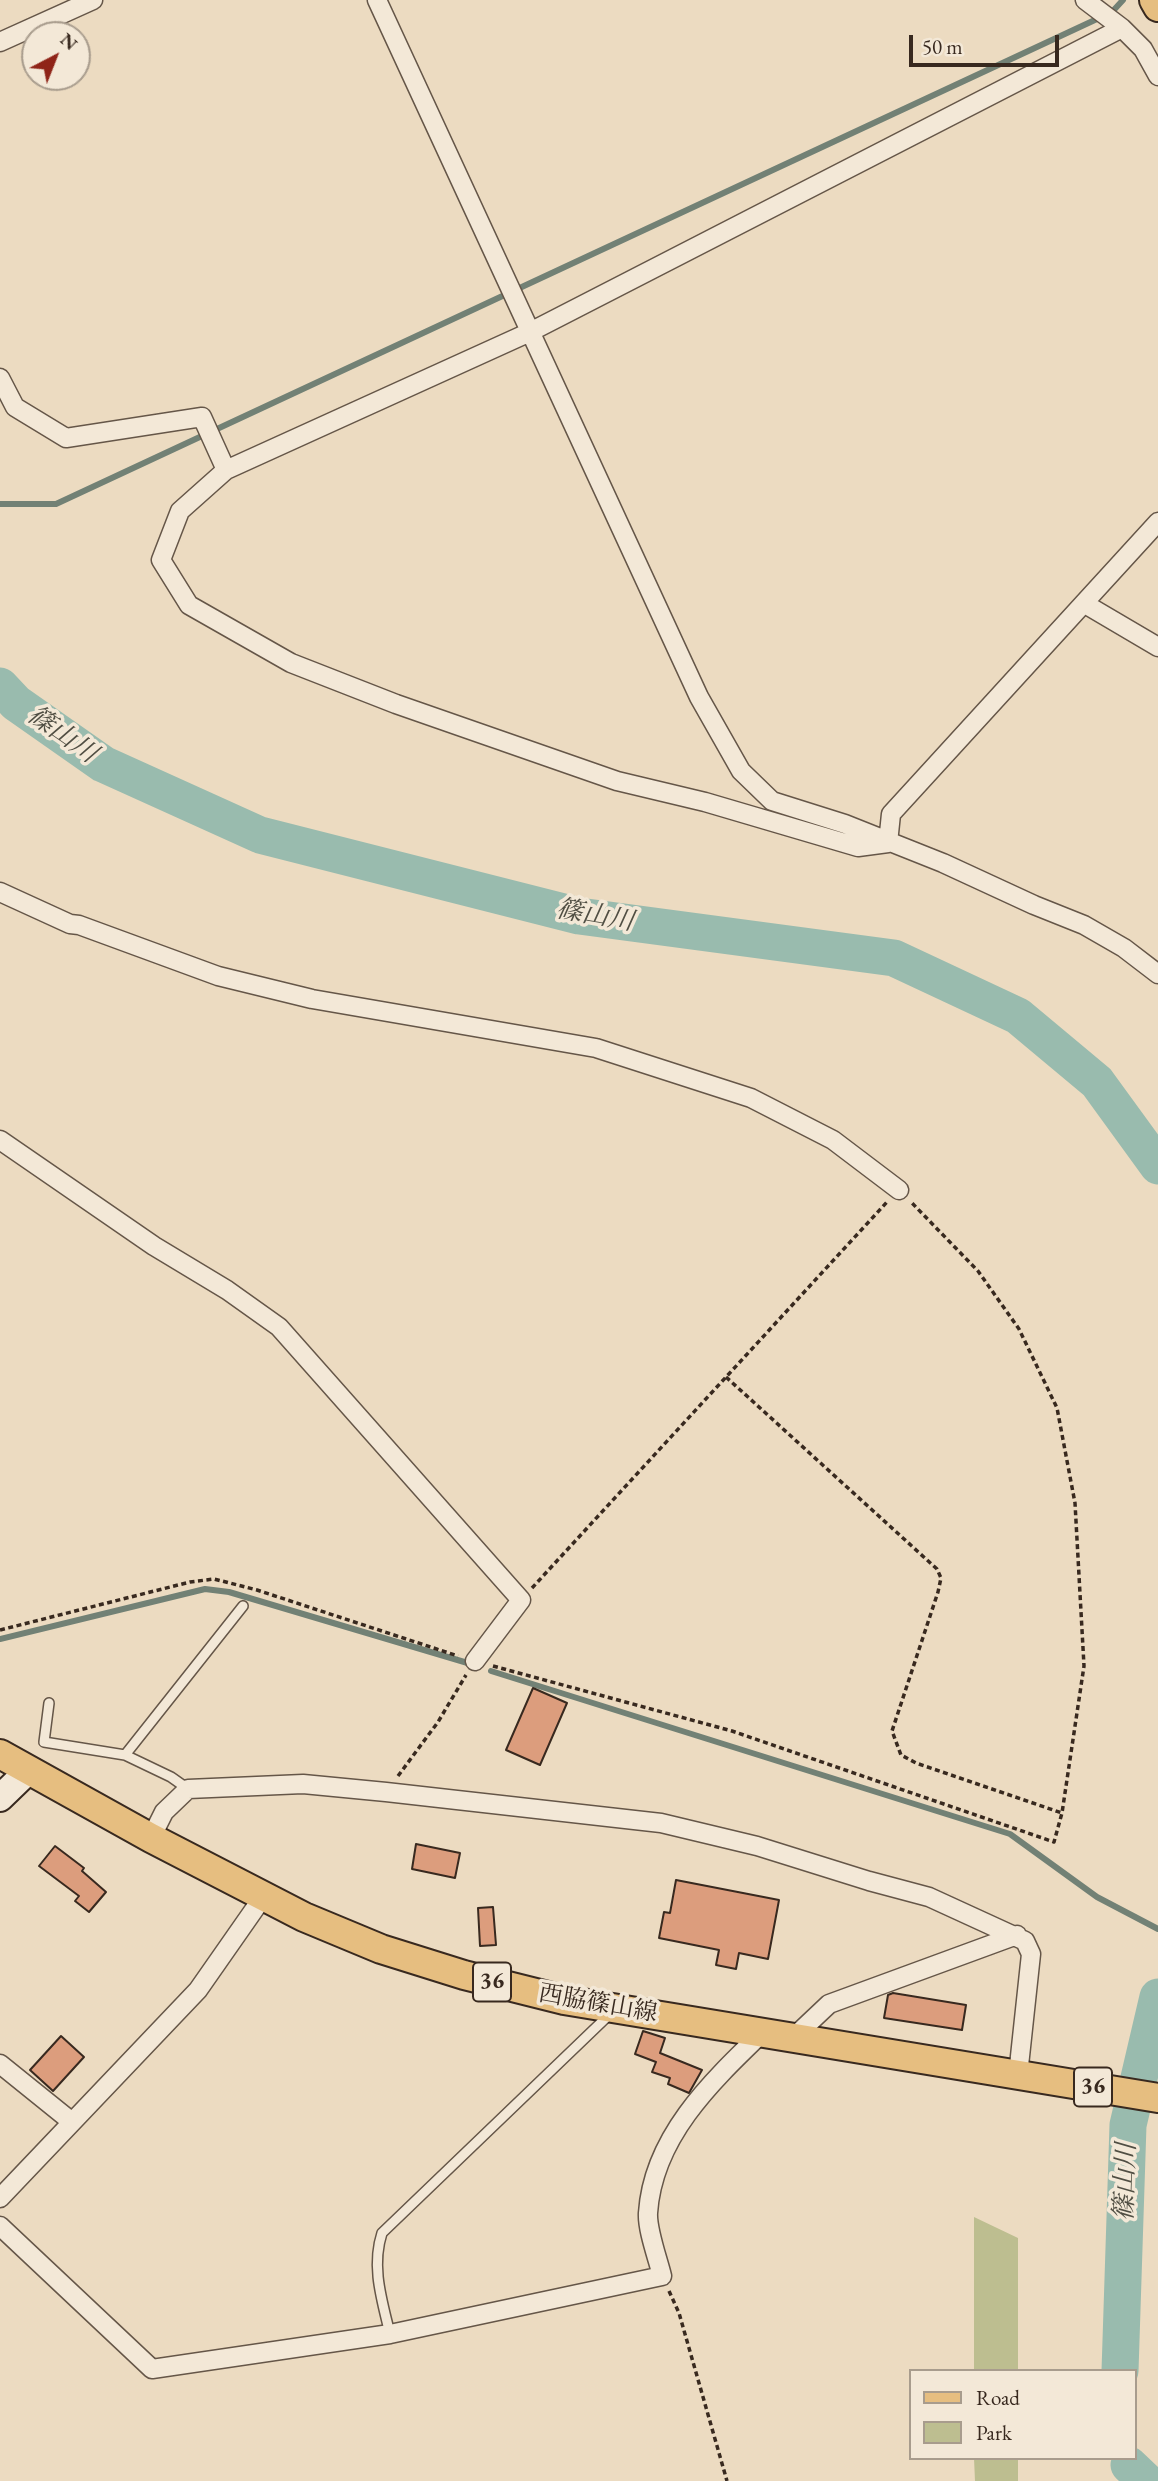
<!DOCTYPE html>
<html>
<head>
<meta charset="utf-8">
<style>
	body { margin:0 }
	#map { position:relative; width:1158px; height:2481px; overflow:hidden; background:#ecdbc1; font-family:"EB Garamond",serif }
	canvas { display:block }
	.legend { position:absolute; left:909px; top:2369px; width:228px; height:91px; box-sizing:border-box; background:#f3e8d7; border:2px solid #a89c8d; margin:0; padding:9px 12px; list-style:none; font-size:21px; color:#38291f }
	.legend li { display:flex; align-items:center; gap:14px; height:35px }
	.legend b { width:35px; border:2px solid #a89c8d }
	.north { position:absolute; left:21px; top:21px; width:70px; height:70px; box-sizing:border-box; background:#f3e8d7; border:2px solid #a89c8d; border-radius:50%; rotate:42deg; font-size:19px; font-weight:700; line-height:28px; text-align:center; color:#38291f }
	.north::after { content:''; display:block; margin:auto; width:24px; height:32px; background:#8f2418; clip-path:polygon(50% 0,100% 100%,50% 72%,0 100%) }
	.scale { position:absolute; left:909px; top:35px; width:150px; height:32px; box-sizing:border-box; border:4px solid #38291f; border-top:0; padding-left:9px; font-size:21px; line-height:24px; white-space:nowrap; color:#38291f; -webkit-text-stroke:5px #f3e8d7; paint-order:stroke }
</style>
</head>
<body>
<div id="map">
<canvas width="1158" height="2481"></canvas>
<ul class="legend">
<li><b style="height:9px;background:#e6be80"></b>Road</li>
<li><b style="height:19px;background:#bdbe90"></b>Park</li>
</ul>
<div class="north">N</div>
<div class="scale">50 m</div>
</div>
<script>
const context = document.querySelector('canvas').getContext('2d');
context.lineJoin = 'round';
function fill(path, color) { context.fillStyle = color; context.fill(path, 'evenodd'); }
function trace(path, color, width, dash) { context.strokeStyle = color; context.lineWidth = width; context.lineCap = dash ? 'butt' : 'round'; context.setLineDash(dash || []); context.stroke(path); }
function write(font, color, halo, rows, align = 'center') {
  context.font = font + ' "EB Garamond","Noto Serif JP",serif'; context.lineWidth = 7; context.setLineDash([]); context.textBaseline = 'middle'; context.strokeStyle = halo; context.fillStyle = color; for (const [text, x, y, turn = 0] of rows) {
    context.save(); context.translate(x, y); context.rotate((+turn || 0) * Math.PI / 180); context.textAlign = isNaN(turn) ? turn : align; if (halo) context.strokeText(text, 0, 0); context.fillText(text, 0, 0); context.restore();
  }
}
fill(new Path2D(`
	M974 2217 1018 2238V2371H974Z
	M974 2458H1018V2481H975Z`), '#bdbe90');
trace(new Path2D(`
	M0 504H56L1112 12 1123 0
	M0 1639 205 1589 229 1592 471 1664
	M491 1671 1010 1834 1097 1897 1158 1929`), '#728175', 6);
trace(new Path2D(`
	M0 686 16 703 103 764 260 835 579 916 894 958 1018 1016 1097 1082 1158 1166
	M1120 2371 1128 2125 1158 1997
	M1129 2465 1146 2481`), '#99bbae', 37);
const building = new Path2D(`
	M533 1688 567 1703 540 1765 506 1750Z
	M416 1844 460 1853 455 1878 412 1869Z
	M55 1846 84 1868 82 1871 106 1892 89 1912 75 1901 79 1896 39 1866Z
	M676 1880 779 1900 768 1959 739 1953 736 1969 716 1965 719 1950 659 1938 664 1912 670 1913Z
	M493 1907 496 1945 480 1946 478 1908Z
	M893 1993 966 2005 962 2030 884 2018 888 1995Z
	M643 2031 665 2038 660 2053 702 2070 689 2093 668 2084 670 2078 652 2072 656 2062 635 2054Z
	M61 2036 84 2057 53 2091 30 2070Z`);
fill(building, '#dc9d7d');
trace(building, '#38291f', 2);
const service = new Path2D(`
	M49 1703 44 1742 125 1755
	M188 1789 171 1777 125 1755 243 1606
	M390 2334C382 2300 371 2267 382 2233L610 2014`);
const minor = new Path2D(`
	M377 0 699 697 741 771 772 801 845 824 943 863 1034 905 1084 925 1124 948 1158 974
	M1085 0 1122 28 1143 49 1158 76
	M0 42 93 0
	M0 378 15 407 66 438 202 417 226 470
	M1085 604 1158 647
	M888 843 858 847 705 802 617 781 396 704 291 663 189 605 161 560 180 511 226 470 530 332 1122 28
	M888 843 891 814 1158 522
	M0 892 70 924 79 925 218 976 312 999 596 1048 751 1098 833 1140 899 1190
	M0 1140 154 1246 227 1290 279 1327 521 1600 475 1661
	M151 1838 164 1812 188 1789 303 1784 386 1792 661 1823 757 1846 869 1881 929 1897 1025 1941 1031 1954 1018 2075
	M793 2038 829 2004 1017 1935
	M0 2064 72 2122
	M0 2198 198 1990 263 1897
	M0 2226 152 2369 390 2334 662 2276C658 2259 647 2230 648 2213 653 2137 711 2082 763 2032`);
const secondary = new Path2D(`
	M0 1798 29 1770`);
const primary = new Path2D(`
	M1154 0 1158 7
	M0 1754 151 1838 304 1917 381 1949 464 1975 564 2000 1158 2098`);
trace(service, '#655648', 12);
trace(minor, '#655648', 21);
trace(secondary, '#38291f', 30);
trace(primary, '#38291f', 32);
trace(new Path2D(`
	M726 1377 937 1569 941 1578 938 1592 892 1731 901 1755 916 1763 1062 1813
	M532 1588 887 1202
	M0 1630 190 1582 214 1579 257 1590 458 1656
	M493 1666 732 1731 1054 1842 1062 1813 1084 1666 1075 1503 1057 1408 1019 1329 978 1271 912 1203
	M398 1776 438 1722 466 1675
	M669 2291 679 2313 727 2481`), '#38291f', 3.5, [5, 3.5]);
trace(service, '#f3e8d7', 9);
trace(minor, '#f3e8d7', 18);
trace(secondary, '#f3e8d7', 26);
trace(primary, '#e6be80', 28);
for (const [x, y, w] of [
	[492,1982,38],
	[1093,2087,38]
]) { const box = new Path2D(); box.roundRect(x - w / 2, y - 19.5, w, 39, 5); context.fillStyle = '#f3e8d7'; context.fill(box); trace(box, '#38291f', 2); }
write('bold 23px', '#38291f', null, [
	["36",492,1982],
	["36",1093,2087]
]);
write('24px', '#38291f', '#f3e8d7', [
	["西脇篠山線",598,2004,10]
]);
write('italic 26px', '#504e43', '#f3e8d7', [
	["篠山川",62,735,35],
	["篠山川",595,916,10],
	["篠山川",1126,2182,-88]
]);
</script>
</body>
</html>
